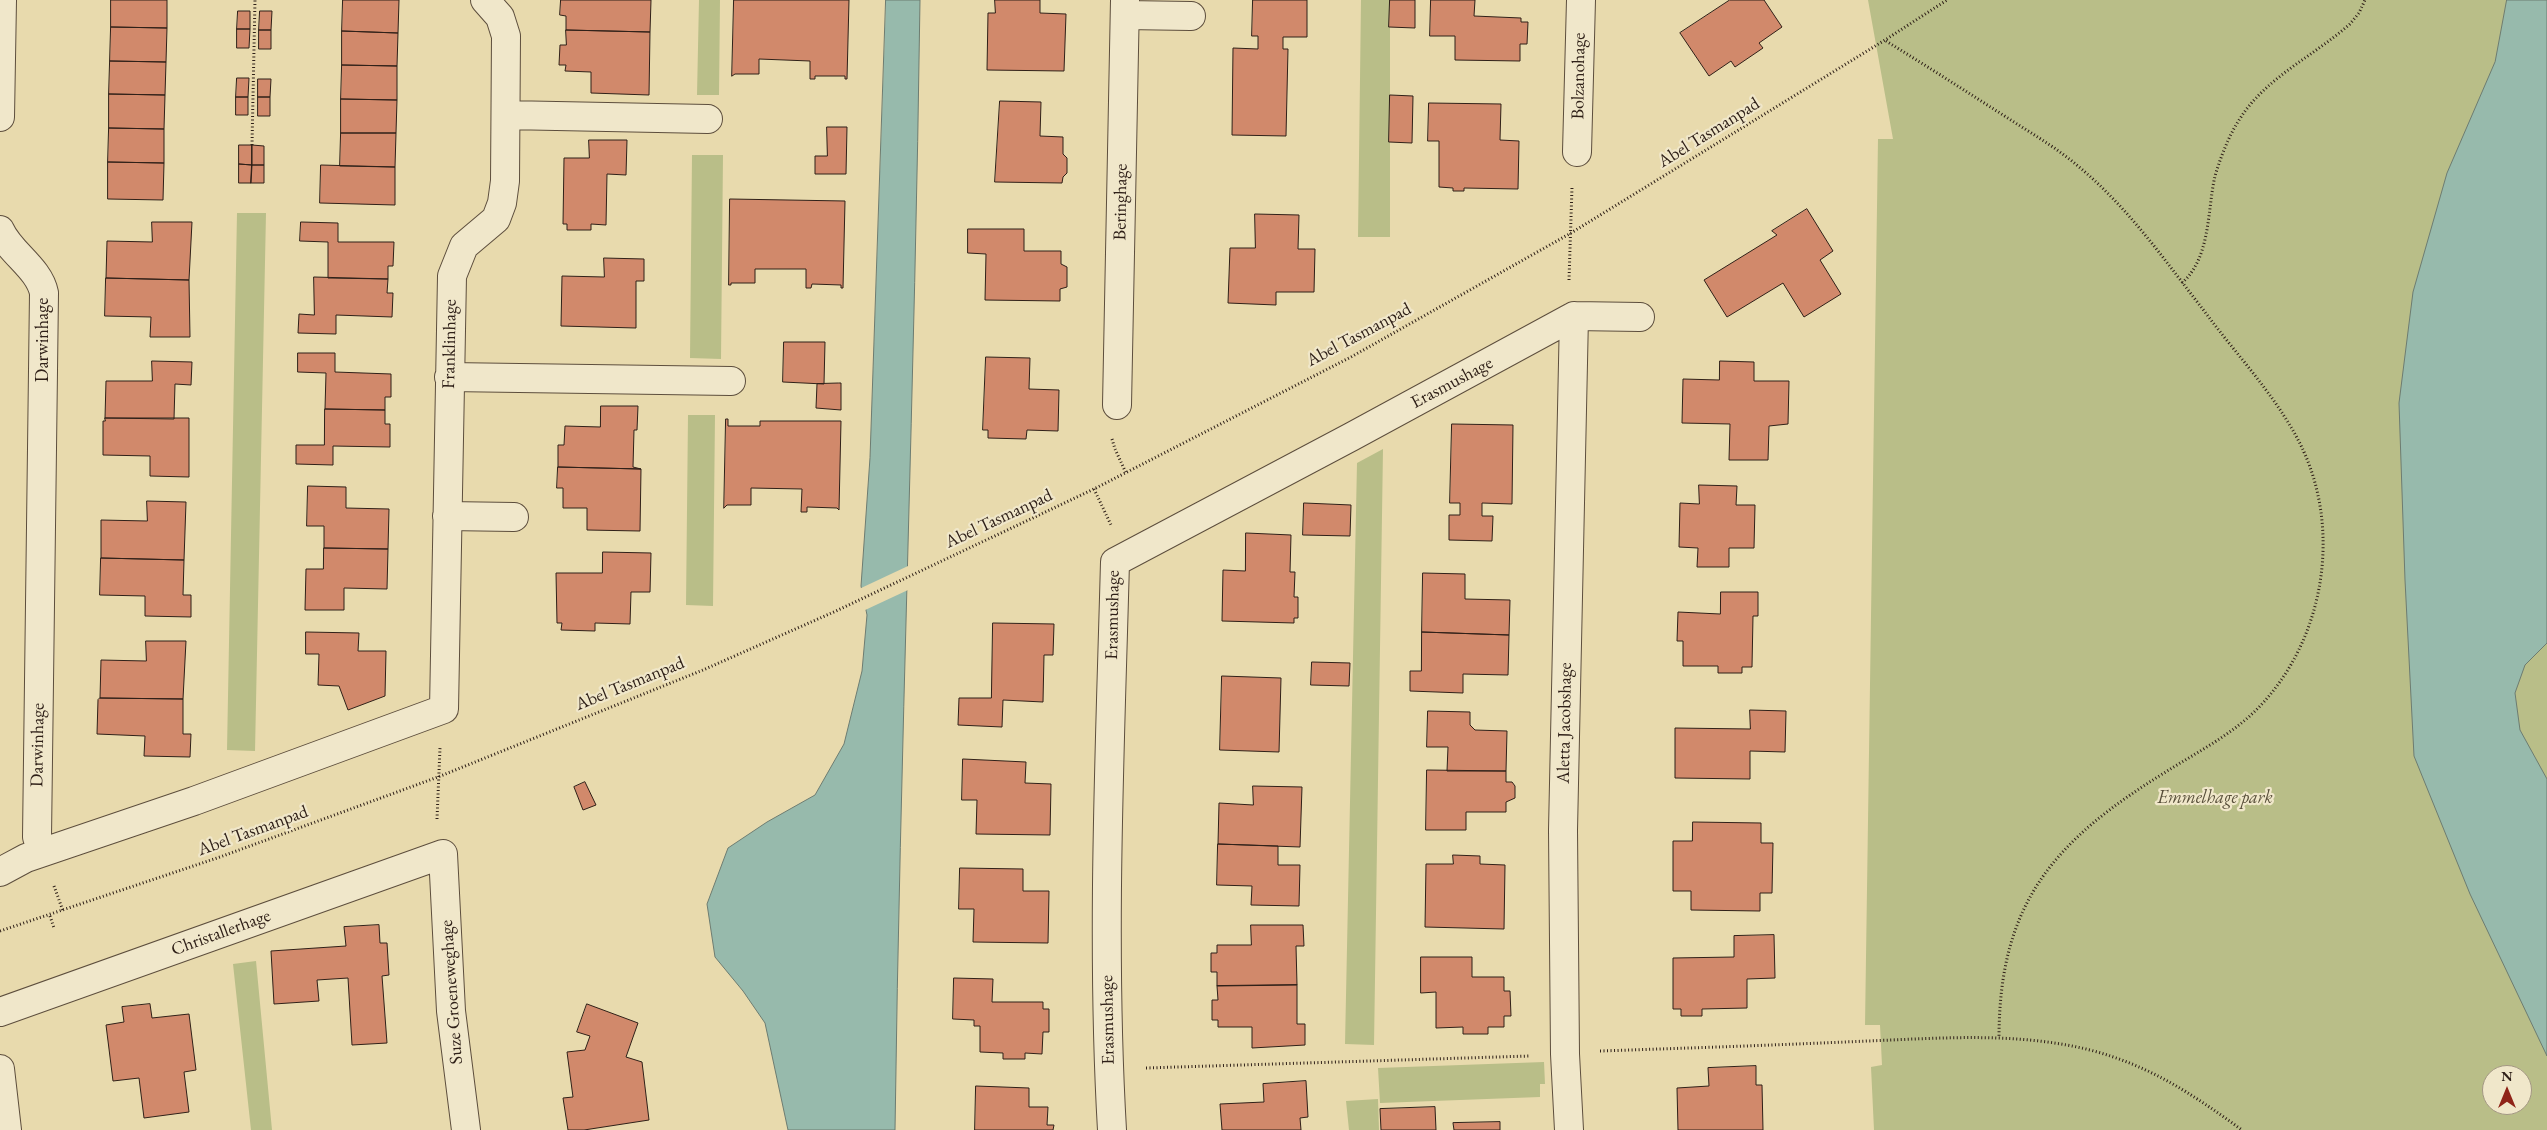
<!DOCTYPE html>
<html>
<head>
<meta charset="utf-8">
<style>
	body { margin:0 }
	#map { position:relative; width:2547px; height:1130px; overflow:hidden; background:#e8daad; font-family:"EB Garamond",serif }
	canvas { display:block }
	.north { position:absolute; left:2482px; top:1065px; width:50px; height:50px; box-sizing:border-box; background:#f0e7ca; border:1px solid #a39783; border-radius:50%; rotate:0deg; font-size:14px; font-weight:700; line-height:20px; text-align:center; color:#2f2018 }
	.north::after { content:''; display:block; margin:auto; width:18px; height:22px; background:#8f2418; clip-path:polygon(50% 0,100% 100%,50% 72%,0 100%) }
</style>
</head>
<body>
<div id="map">
<canvas width="2547" height="1130"></canvas>
<div class="north">N</div>
</div>
<script>
const context = document.querySelector('canvas').getContext('2d');
context.lineJoin = 'round';
function fill(path, color) { context.fillStyle = color; context.fill(path, 'evenodd'); }
function trace(path, color, width, dash) { context.strokeStyle = color; context.lineWidth = width; context.lineCap = dash ? 'butt' : 'round'; context.setLineDash(dash || []); context.stroke(path); }
function write(font, color, halo, rows, align = 'center') {
  context.font = font + ' "EB Garamond",serif'; context.lineWidth = 4.5; context.setLineDash([]); context.textBaseline = 'middle'; context.strokeStyle = halo; context.fillStyle = color; for (const [text, x, y, turn = 0] of rows) {
    context.save(); context.translate(x, y); context.rotate((+turn || 0) * Math.PI / 180); context.textAlign = isNaN(turn) ? turn : align; if (halo) context.strokeText(text, 0, 0); context.fillText(text, 0, 0); context.restore();
  }
}
fill(new Path2D(`
	M699 0H720L719 95H697Z
	M1361 0H1390V237H1358Z
	M1868 0H2547V1130H1874L1871 1067 1882 1065 1880 1025H1865L1878 139H1893ZM2492 1075H2522V1105H2492Z
	M692 155H723L721 359 690 358Z
	M237 213H266L255 751 227 750Z
	M688 415H715L713 606 686 605Z
	M1383 449 1374 1045 1345 1044 1357 463Z
	M256 961 272 1130H251L233 964Z
	M1544 1062 1545 1084H1540V1097L1380 1103 1378 1068Z
	M1378 1099 1379 1130H1349L1346 1101Z`), '#b9be88');
const water = new Path2D(`
	M886 0H920C915 377 900 753 895 1130H788L765 1023 743 991 715 957 707 904 728 848 767 822 815 795 844 744 862 671 867 615 861 586 870 458Z
	M2507 0H2547V643L2525 665 2515 693 2520 730 2547 779V1056L2470 894 2414 756 2405 580 2399 403 2413 292 2447 173 2495 62Z`);
fill(water, '#97baac');
trace(water, '#6d7c71', 1);
fill(new Path2D(`
	M908 566V590L863 611 859 589Z`), '#e8daad');
const building = new Path2D(`
	M111 0H167V28L111 27Z
	M343 0H399L398 33 342 31Z
	M561 0H651L650 32 566 30V16L560 15Z
	M734 0H849L847 79H845V76H815V79H810V61L759 59V74H735L732 76Z
	M995 0H1040V13L1066 14 1064 71 987 70 988 13H995Z
	M1253 0H1307V37H1283V49H1288L1286 136 1232 135 1233 48 1258 49V36H1252Z
	M1390 0H1415V28L1389 27Z
	M1431 0H1475L1474 16 1521 18V22H1528L1527 44H1520V61L1455 60V36H1430Z
	M1730 0H1764L1782 27 1759 43 1763 48 1735 67 1731 61 1709 76 1680 33Z
	M238 11H250V29H237Z
	M260 11H272L271 30H259Z
	M111 27 167 28 166 62 110 61Z
	M237 29H250L249 48H237Z
	M259 30H271V49H259Z
	M566 30 650 32 649 95 591 93V72L565 71 566 65H559L560 45H566Z
	M342 31 398 33 397 66 342 65Z
	M110 61 166 62 165 95 109 94Z
	M342 65 397 66V100L341 99Z
	M237 78H249L248 97H236Z
	M258 79H271L270 97H258Z
	M109 94 165 95 164 129 109 128Z
	M1390 95 1413 96 1412 143 1389 142Z
	M236 97H248V115H236Z
	M258 97H270V116H258Z
	M341 99 397 100 396 133H341Z
	M1000 101 1041 102 1040 136 1063 137V154L1067 158V173L1063 177 1062 183 995 182Z
	M1429 103 1501 104 1500 140 1519 141 1518 189 1464 188V191H1453V188L1439 187V141H1428Z
	M827 127H847L846 174H815V156H827Z
	M109 128 164 129V163L108 162Z
	M341 133H396L395 167 340 166Z
	M589 140H627L626 175 607 174 606 225 591 224V230H567V224H563L564 158H589Z
	M239 145H252V165L239 164Z
	M252 145 264 146V165H252Z
	M108 162 164 163 163 200 108 199Z
	M239 164 252 165 251 183H239Z
	M252 165H264V183H251Z
	M321 165 395 167V205L320 203Z
	M730 199 845 201 843 288H841V285L812 284 811 288H806V269H755V283H731V285H729Z
	M1807 209 1833 251 1820 260 1841 294 1804 317 1783 283 1727 317 1704 280 1777 235 1772 231Z
	M1255 214 1299 215 1298 249H1315L1314 292H1276V305L1228 303 1230 248H1255Z
	M152 222H192L189 280 106 278 107 241 152 242Z
	M301 222 338 223V242H394L393 266H388V279L328 278V242L300 241Z
	M968 229H1024V251H1061V264L1067 267V287L1060 289V301L985 300 986 254 968 253Z
	M604 258 644 259V281H636V328L561 326 562 276 604 277Z
	M314 277 388 279 387 293H393L392 317 336 315V334L298 333 299 314 314 315Z
	M106 278 189 280 190 337H150L151 317 105 316Z
	M784 342H825L824 384 783 382Z
	M298 353H335V372L391 374V397H385V410L325 409 326 373 298 372Z
	M986 357 1030 358 1029 389 1059 390 1058 431 1027 430 1026 439 988 438V430H983Z
	M152 361 192 362 191 385 175 384 174 419 105 418 106 381H152Z
	M1720 361 1754 362V381H1789L1788 424 1769 426 1768 460H1729L1730 424 1682 423 1683 379 1719 380Z
	M839 383H841V410L816 408 817 384Z
	M601 406H638L637 430H634L633 467 641 469 558 467V445H564L565 426 600 427Z
	M325 409 385 410V424H390V447L333 446V465L296 464V445H324Z
	M105 418H189V477L150 476V456L103 455V421H105Z
	M726 419H728V426H760V421H841L839 510 837 508 807 507V512H801L802 489 751 488V505H727L724 508Z
	M1452 424 1513 425 1512 504 1482 503V516H1493L1492 541 1449 540V515H1460V503H1450Z
	M558 467 641 469 640 531 587 530V508H563V488H557Z
	M1699 485 1737 486 1736 505H1755L1754 548H1729V567H1697L1698 548 1679 547 1680 503 1699 504Z
	M308 486 346 487V508L389 509 388 549 324 548V526H307Z
	M147 501 186 502 184 560 101 558V520L147 521Z
	M1304 503 1351 505 1350 536 1303 535Z
	M1246 533 1291 535 1290 572H1295L1294 597H1298V618H1294V623L1222 621 1223 570 1245 571Z
	M324 548 388 549 387 589 344 588V610H305L306 569H323Z
	M603 552 651 553 650 592H631L630 624 595 623V631L561 630 562 623H557L556 573H602Z
	M101 558 184 560 183 595H191V617L145 616V596L100 595Z
	M1423 573 1465 574V599L1510 600 1509 635 1422 632Z
	M1721 592H1758V616H1753L1752 667H1742V673H1718V666H1683V641H1677L1678 612 1720 614Z
	M993 623 1054 624 1053 655H1044L1043 702 1003 700 1002 727 958 725 959 698H991Z
	M306 632 359 633 358 651H386L385 696 348 710 339 686 318 685 319 654H306Z
	M1422 632 1509 635 1508 675 1463 674V693L1410 691V671H1421Z
	M146 641H186L183 699 100 698 101 660 146 661Z
	M1312 662 1350 663 1349 686 1311 685Z
	M1222 676 1281 678 1279 752 1220 750Z
	M100 698 183 699V734H191L190 757 144 756 145 736 97 734 98 700Z
	M1750 710 1786 711 1785 752 1750 751V779L1675 778V728L1750 729Z
	M1428 711 1470 712V725L1475 730 1507 731 1506 771H1447L1448 747H1427Z
	M963 759 1026 762 1025 783 1051 784 1050 835 976 834 977 800H962Z
	M1427 770 1506 771V782H1512L1515 786V798L1506 802V812H1466V830H1426Z
	M585 782 596 805 583 810 574 787Z
	M1253 786 1302 787 1300 847 1218 844 1219 803 1253 805Z
	M1693 822 1761 823V843H1773L1772 893H1760V911L1691 910V891H1673V841H1692Z
	M1218 844 1278 846V865H1300L1299 906 1251 905 1252 886 1217 885Z
	M1453 855 1480 856V864L1505 865 1504 929 1425 927 1426 864H1453Z
	M960 868 1023 869V891H1049L1048 943 973 942 974 909H959Z
	M379 925 380 943H387L389 975 382 976 387 1043 352 1045 348 978 317 980 319 1001 274 1004 271 951 346 946 344 927Z
	M1251 925H1303L1304 946H1296L1297 985 1217 986V972H1211V953H1217V945H1251Z
	M1774 935 1775 978 1747 979V1008L1702 1009V1016H1681V1009H1673V958L1734 957V936Z
	M1421 957H1472V977H1504V991H1510L1511 1016H1504V1027H1488V1034H1463V1027L1436 1028V992L1421 993Z
	M954 978 993 979 992 1002H1043V1009H1049V1032H1043L1042 1054 1025 1053V1059H1003V1053L980 1052V1026H974V1020L953 1019Z
	M1297 985V1024H1305V1045L1252 1048V1027H1218V1020H1212V1000H1218L1217 986Z
	M150 1004 152 1018 189 1014 196 1070 184 1072 189 1112 144 1118 139 1078 113 1081 106 1025 124 1022 122 1007Z
	M587 1004 638 1023 626 1057 642 1062 649 1120 584 1130H568L563 1098 573 1097 567 1052 585 1050 590 1036 577 1032Z
	M1756 1066V1085H1762L1763 1130H1678L1677 1088 1709 1086 1708 1068Z
	M1306 1081 1308 1117 1300 1118 1301 1130H1222L1220 1104 1264 1102 1263 1084Z
	M976 1086 1029 1088V1107H1048L1047 1125H1054L1053 1130H975Z
	M1435 1107 1436 1130H1381L1380 1109Z
	M1500 1122V1130H1454L1453 1123Z`);
fill(building, '#d1896b');
trace(building, '#2f2018', 1);
const minor = new Path2D(`
	M1125 15 1191 16
	M506 115 708 119
	M0 117 2 0
	M1577 152 1581 0
	M0 230C10 253 39 268 44 293L37 837 42 852
	M449 377 731 381
	M1117 405 1125 0
	M447 516 514 517
	M0 872 26 858 194 801 444 709 452 276 464 246 496 219 502 203 505 181 506 36 500 17 485 0
	M0 1012 443 854 451 1011 466 1130
	M0 1069 7 1130
	M1112 1130C1101 941 1110 751 1115 562L1351 437 1574 316 1640 317
	M1569 1130 1565 1054 1563 830 1574 316`);
trace(minor, '#5d4e3d', 30);
trace(new Path2D(`
	M1886 41C1925 65 1964 90 2003 115 2029 132 2056 147 2079 167 2128 207 2166 262 2205 312 2238 357 2281 401 2304 452 2341 535 2323 639 2261 705 2234 734 2197 752 2164 773 2054 841 1999 903 1999 1038
	M252 145 255 0
	M1569 280 1572 187
	M2182 283C2211 257 2207 211 2215 176 2221 156 2229 135 2241 117 2267 77 2315 55 2350 24L2359 13 2365 0
	M1112 439 1115 449 1126 473
	M1094 489 1111 525
	M437 819 440 748
	M54 886 63 911
	M50 916 54 928
	M0 931 220 857 438 777 703 670 836 611 1094 489 1351 357 1571 233 1885 40 1947 0
	M1600 1051C1690 1048 1779 1045 1868 1041 1942 1038 2018 1032 2090 1050 2151 1066 2192 1094 2242 1130
	M1146 1068 1529 1056`), '#2f2018', 3, [1, 2.5]);
trace(minor, '#f0e7ca', 28);
write('18px', '#2f2018', '#f0e7ca', [
	["Bolzanohage",1579,76,-89],
	["Abel Tasmanpad",1709,133,-32],
	["Beringhage",1121,202,-89],
	["Abel Tasmanpad",1359,335,-28],
	["Darwinhage",43,340,-90],
	["Franklinhage",450,344,-89],
	["Erasmushage",1452,383,-28],
	["Abel Tasmanpad",999,519,-25],
	["Erasmushage",1113,615,-89],
	["Abel Tasmanpad",630,684,-22],
	["Aletta Jacobshage",1565,723,-89],
	["Darwinhage",38,745,-89],
	["Abel Tasmanpad",253,831,-20],
	["Christallerhage",221,933,-20],
	["Suze Groeneweghage",452,992,-94],
	["Erasmushage",1108,1020,-91]
]);
write('italic 18px', '#584f3a', '#f0e7ca', [
	["Emmelhage park",2215,798]
]);
</script>
</body>
</html>
